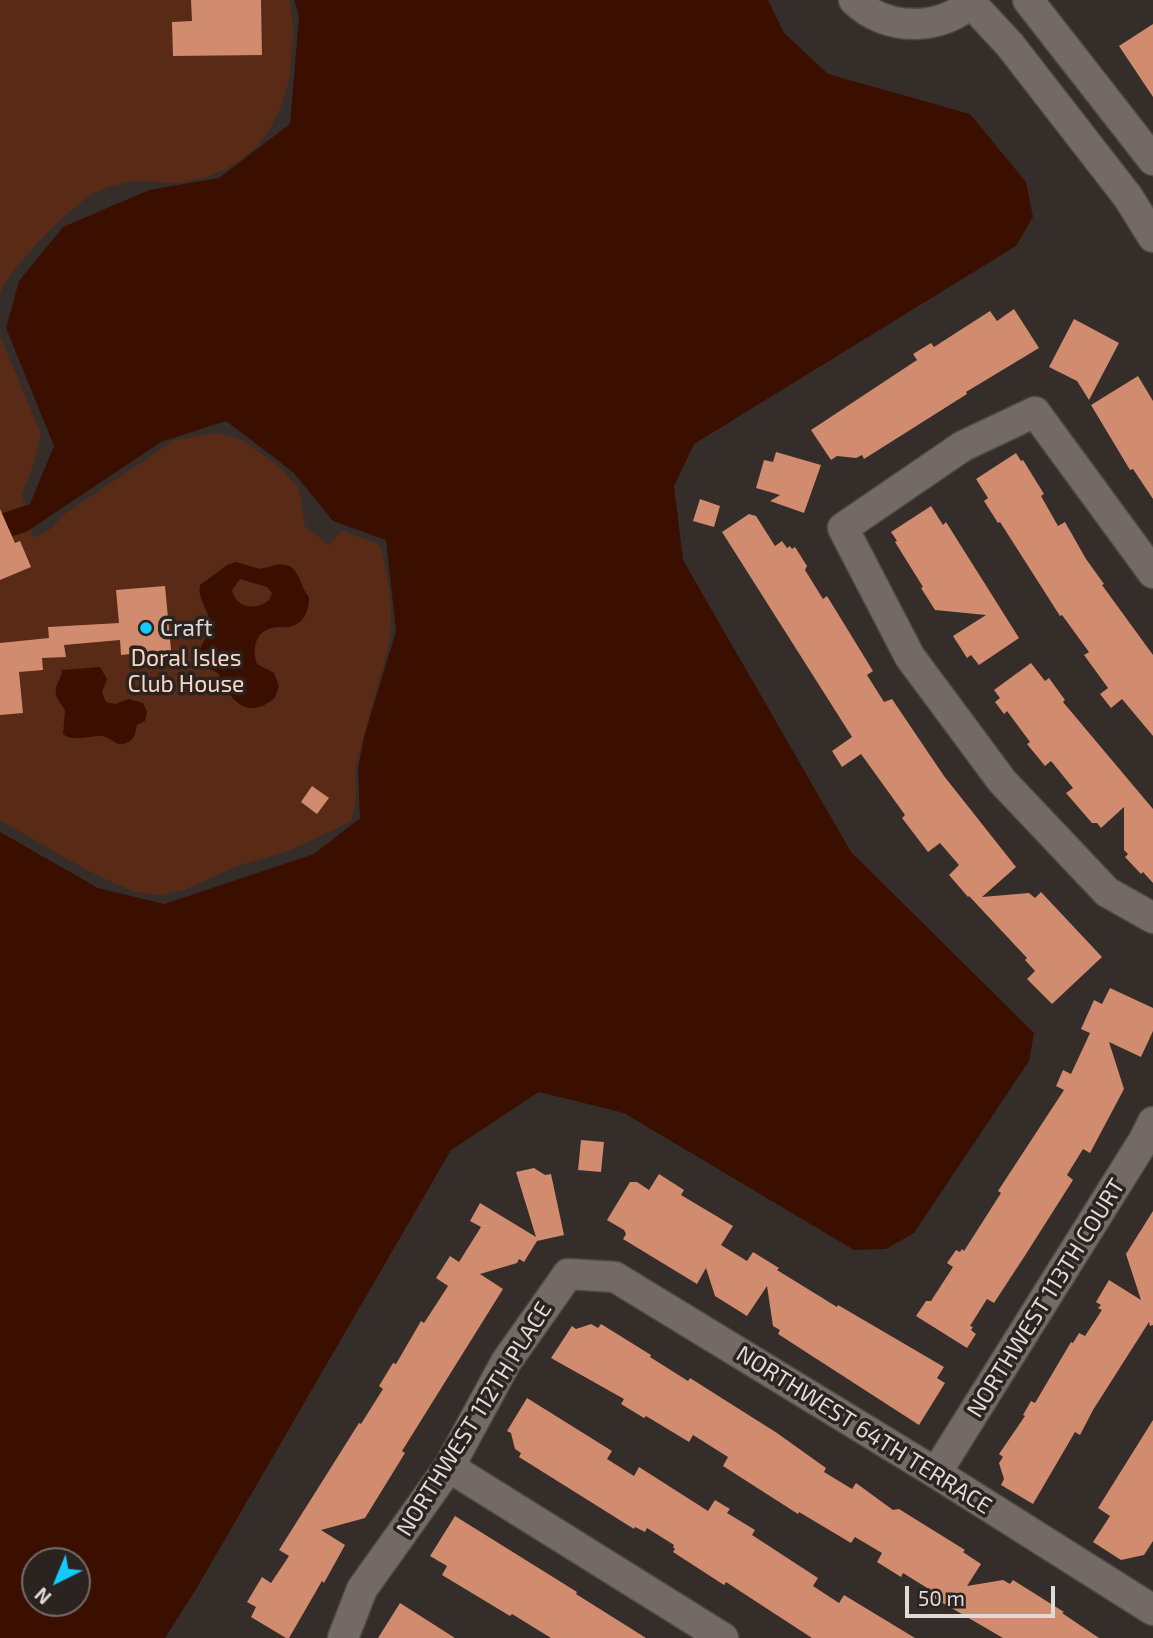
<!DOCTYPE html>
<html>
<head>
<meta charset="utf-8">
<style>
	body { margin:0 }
	#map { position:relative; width:1153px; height:1638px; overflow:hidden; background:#352d29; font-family:"Exo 2",sans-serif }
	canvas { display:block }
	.north { position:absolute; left:21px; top:1547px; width:70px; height:70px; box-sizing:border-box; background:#2b2320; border:2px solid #736c6a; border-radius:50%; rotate:223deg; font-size:19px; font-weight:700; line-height:28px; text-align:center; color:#dfdad8 }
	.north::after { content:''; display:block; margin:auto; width:24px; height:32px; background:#13cafb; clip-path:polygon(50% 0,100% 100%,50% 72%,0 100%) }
	.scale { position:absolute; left:905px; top:1586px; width:150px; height:32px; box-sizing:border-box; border:4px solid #dfdad8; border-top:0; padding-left:9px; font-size:21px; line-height:24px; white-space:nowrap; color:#dfdad8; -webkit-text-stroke:5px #2b2320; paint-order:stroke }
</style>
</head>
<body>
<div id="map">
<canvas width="1153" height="1638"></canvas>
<div class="north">N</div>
<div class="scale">50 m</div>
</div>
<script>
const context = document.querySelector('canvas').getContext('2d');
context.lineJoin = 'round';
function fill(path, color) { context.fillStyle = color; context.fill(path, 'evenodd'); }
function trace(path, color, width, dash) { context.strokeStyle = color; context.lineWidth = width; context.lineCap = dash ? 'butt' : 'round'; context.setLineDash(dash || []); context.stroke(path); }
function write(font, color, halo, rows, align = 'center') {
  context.font = font + ' "Exo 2",sans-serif'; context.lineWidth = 7; context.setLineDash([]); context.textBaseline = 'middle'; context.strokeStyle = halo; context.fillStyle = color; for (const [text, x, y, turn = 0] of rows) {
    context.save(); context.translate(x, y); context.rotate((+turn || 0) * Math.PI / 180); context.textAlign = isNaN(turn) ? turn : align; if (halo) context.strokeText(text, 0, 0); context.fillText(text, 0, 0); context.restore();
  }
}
fill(new Path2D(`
	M0 0H289C294 18 293 35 292 53 288 124 250 175 176 183 164 184 151 180 139 181 127 182 109 186 98 191 75 201 5 272 0 295Z
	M0 336 41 434 33 466 22 494 33 538 52 528 63 515 175 440 217 433 242 440 279 466 299 489 305 527 329 545 342 530 380 545C389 577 394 612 389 644L355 768 356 800 351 821 291 850 232 868 185 890 160 895 135 892 116 884 85 869 0 820Z`), '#592b16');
fill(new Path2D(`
	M294 0H768L784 33 828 74 970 114 1026 182 1033 217 1016 246 694 444 674 486 683 560 851 852 1034 1033 1029 1061 914 1233 886 1249 854 1250 624 1113 539 1092 451 1150 195 1591 165 1638H0V832L98 888 164 904 314 854 360 818 358 769 364 737 396 631 386 540 333 521 293 472 226 421 161 442 26 532 0 540V514L30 504 54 446 6 328 19 281 63 227 149 190 219 178 290 124 299 16ZM35 1561H77V1603H35Z
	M236 562 260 569 280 564 290 566C301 574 300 587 309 597 309 611 304 624 289 627 283 628 278 626 272 628 255 632 252 649 257 664L274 673 279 686 275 698C246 722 229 699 218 673L204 666 198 656C200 644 209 636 209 623 209 608 197 600 200 585L227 565ZM240 579 267 587 272 593 270 599C258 611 236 609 232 590Z
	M100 667 107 679 102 692 106 702 115 704 129 699 143 703 147 712 145 721 137 725C135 733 135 740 126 743 115 748 111 736 101 736 88 735 73 743 63 734L65 711C63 705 57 701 56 694 54 685 62 679 62 670Z`), '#3b0f00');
fill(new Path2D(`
	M191 0H261L262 55 173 56 172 22 192 21Z
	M1153 24V97L1119 46Z
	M1014 309 1039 348 966 392 967 394 864 459 862 455 856 458 837 456 831 460 811 430 917 360 913 354 931 343 934 347 990 311 997 321Z
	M1074 319 1119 343 1089 400 1077 381 1049 367Z
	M1138 376 1153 401V499L1133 469 1130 470 1091 405Z
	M776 452 821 465 804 513 770 501 780 495 756 488 764 460 773 462Z
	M1016 453 1021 461 1023 460 1044 494 1041 496 1058 526 1065 522 1086 559 1104 584 1102 585 1153 655V736L1122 699 1111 708 1100 694 1108 688 1084 655 1089 652 1062 615 1060 616 1000 522 998 523 984 501 988 498 976 479Z
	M700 499 720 506 714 527 693 521Z
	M931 506 943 525 946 522 1019 638 979 665 971 655 967 658 953 636 986 615 935 610 921 588 923 587 895 542 897 541 891 532Z
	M0 509 15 543 20 541 31 567 0 580Z
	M749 514 756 516 775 546 782 541 787 548 790 546 792 549 795 547 807 566 805 570 823 599 827 596 873 671 867 675 884 702 892 699 944 776 1016 867 982 897 1029 893 1035 898 1041 892 1102 957 1052 1004 1027 979 1035 971 1025 960 1027 958 969 896 968 897 949 875 959 865 940 843 928 852 902 818 905 815 861 754 842 767 832 751 852 737 722 532Z
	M165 586 171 650 121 655 120 640 64 645 66 657 42 658 43 670 19 672 23 713 0 715V643L49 638 48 627 119 623 116 590Z
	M1031 663 1045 681 1049 678 1065 700 1063 702 1153 809V883L1143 872 1141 874 1125 857 1128 854 1124 850V807L1101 828 1097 823H1092L1066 793 1073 788 1051 761 1045 766 1027 744 1030 742 1007 711 1004 714 995 702 1000 698 994 690Z
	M312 786 329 798 317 814 301 802Z
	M1110 988 1153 1008V1031L1141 1057 1109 1042 1124 1089 1090 1153 1083 1149 1067 1175 1073 1180 1026 1254 994 1303 987 1299 970 1326 973 1327 971 1330 976 1334 967 1348 916 1316 926 1301H931L953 1267 947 1263 956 1250 960 1252 962 1249 964 1251 1001 1193 998 1191 1064 1090 1056 1086 1063 1070 1071 1074 1090 1033 1081 1029 1094 1000 1102 1004Z
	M581 1140 604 1142 601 1172 578 1170Z
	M534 1168 545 1175 551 1174 564 1235 537 1241 524 1262 519 1259 517 1263 480 1274 503 1289 402 1451 405 1453 365 1518 321 1530 345 1545 324 1583 322 1581 289 1638H286L251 1617 256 1607 247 1602 262 1577 271 1583 289 1556 279 1550 359 1423 361 1424 383 1389 379 1386 393 1363 396 1364 421 1321 424 1323 448 1286 436 1278 450 1256 459 1262 481 1227 470 1221 480 1203 536 1237 516 1172Z
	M659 1174 684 1190 681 1195 733 1226 721 1245 747 1261 753 1252 779 1268 777 1270 837 1307 838 1305 944 1367 937 1378 945 1383 919 1425 778 1334 780 1330 773 1326 767 1286 747 1316 715 1296 706 1268 697 1284 623 1239 626 1234 624 1230 607 1220 630 1182H637L649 1190Z
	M1153 1211V1325L1150 1326 1149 1322 1093 1410 1080 1435 1075 1432 1033 1504 1001 1485 1004 1479 999 1463 1003 1457 999 1454 1025 1416 1023 1415 1031 1401 1035 1403 1071 1342 1073 1343 1079 1333 1085 1336 1102 1310 1098 1308 1101 1305 1096 1302 1109 1280 1141 1300 1126 1254Z
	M591 1324 598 1328 601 1324 651 1355 650 1357 688 1381 690 1378 777 1433 826 1468 824 1472 852 1489 856 1483 893 1510 899 1509 965 1550 963 1552 981 1564 967 1586 1003 1580 1010 1584 1013 1580 1064 1612 1062 1613 1099 1638H1003L929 1595 932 1591 903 1573 901 1577 877 1562 882 1553 855 1537 851 1543 799 1512 798 1514 723 1466 728 1457 693 1435 689 1442 646 1416 644 1418 621 1404 624 1399 551 1358 572 1326 576 1329Z
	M527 1398 612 1451 607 1459 634 1476 639 1467 708 1511 715 1500 730 1509 727 1513 755 1530 752 1535 818 1578 813 1586 839 1603 844 1595 915 1638H812L726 1582 724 1585 673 1552 675 1549 673 1547 674 1545 647 1528 645 1532 635 1527 634 1529 519 1457 521 1453 515 1449 511 1433 507 1431Z
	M1153 1420V1541L1144 1555 1121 1560 1093 1542 1110 1516 1098 1508Z
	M455 1516 577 1592 576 1594 646 1638H551L512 1614 510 1616 442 1575 447 1566 430 1556Z
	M400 1603 455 1638H378Z`), '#d18b6e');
const minor = new Path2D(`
	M854 0C886 32 942 32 974 0
	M1028 0 1153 160
	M971 3 1010 45 1128 197 1153 237
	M1153 573 1035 412 963 446 843 528 910 657 1002 781 1107 892 1153 918
	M449 1467 723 1638
	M936 1473 1144 1140 1153 1122
	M343 1638 362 1589 449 1467 506 1362 568 1274 615 1277 936 1473 1153 1610`);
trace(minor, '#4f4845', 33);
trace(minor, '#736965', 30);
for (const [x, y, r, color] of [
	[146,628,7,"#13cafb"]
]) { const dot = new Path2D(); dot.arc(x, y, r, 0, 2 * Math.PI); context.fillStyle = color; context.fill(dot); trace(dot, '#2b2320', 2.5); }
write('23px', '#dfdad8', '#2b2320', [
	["Craft",160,628]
], 'left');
write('23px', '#fcd5c4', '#2b2320', [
	["Doral Isles",186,658],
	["Club House",186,684]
]);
write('23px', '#dfdad8', '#2b2320', [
	["NORTHWEST 113TH COURT",1046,1298,-58],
	["NORTHWEST 112TH PLACE",474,1419,-58],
	["NORTHWEST 64TH TERRACE",864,1430,32]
]);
</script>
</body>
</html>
